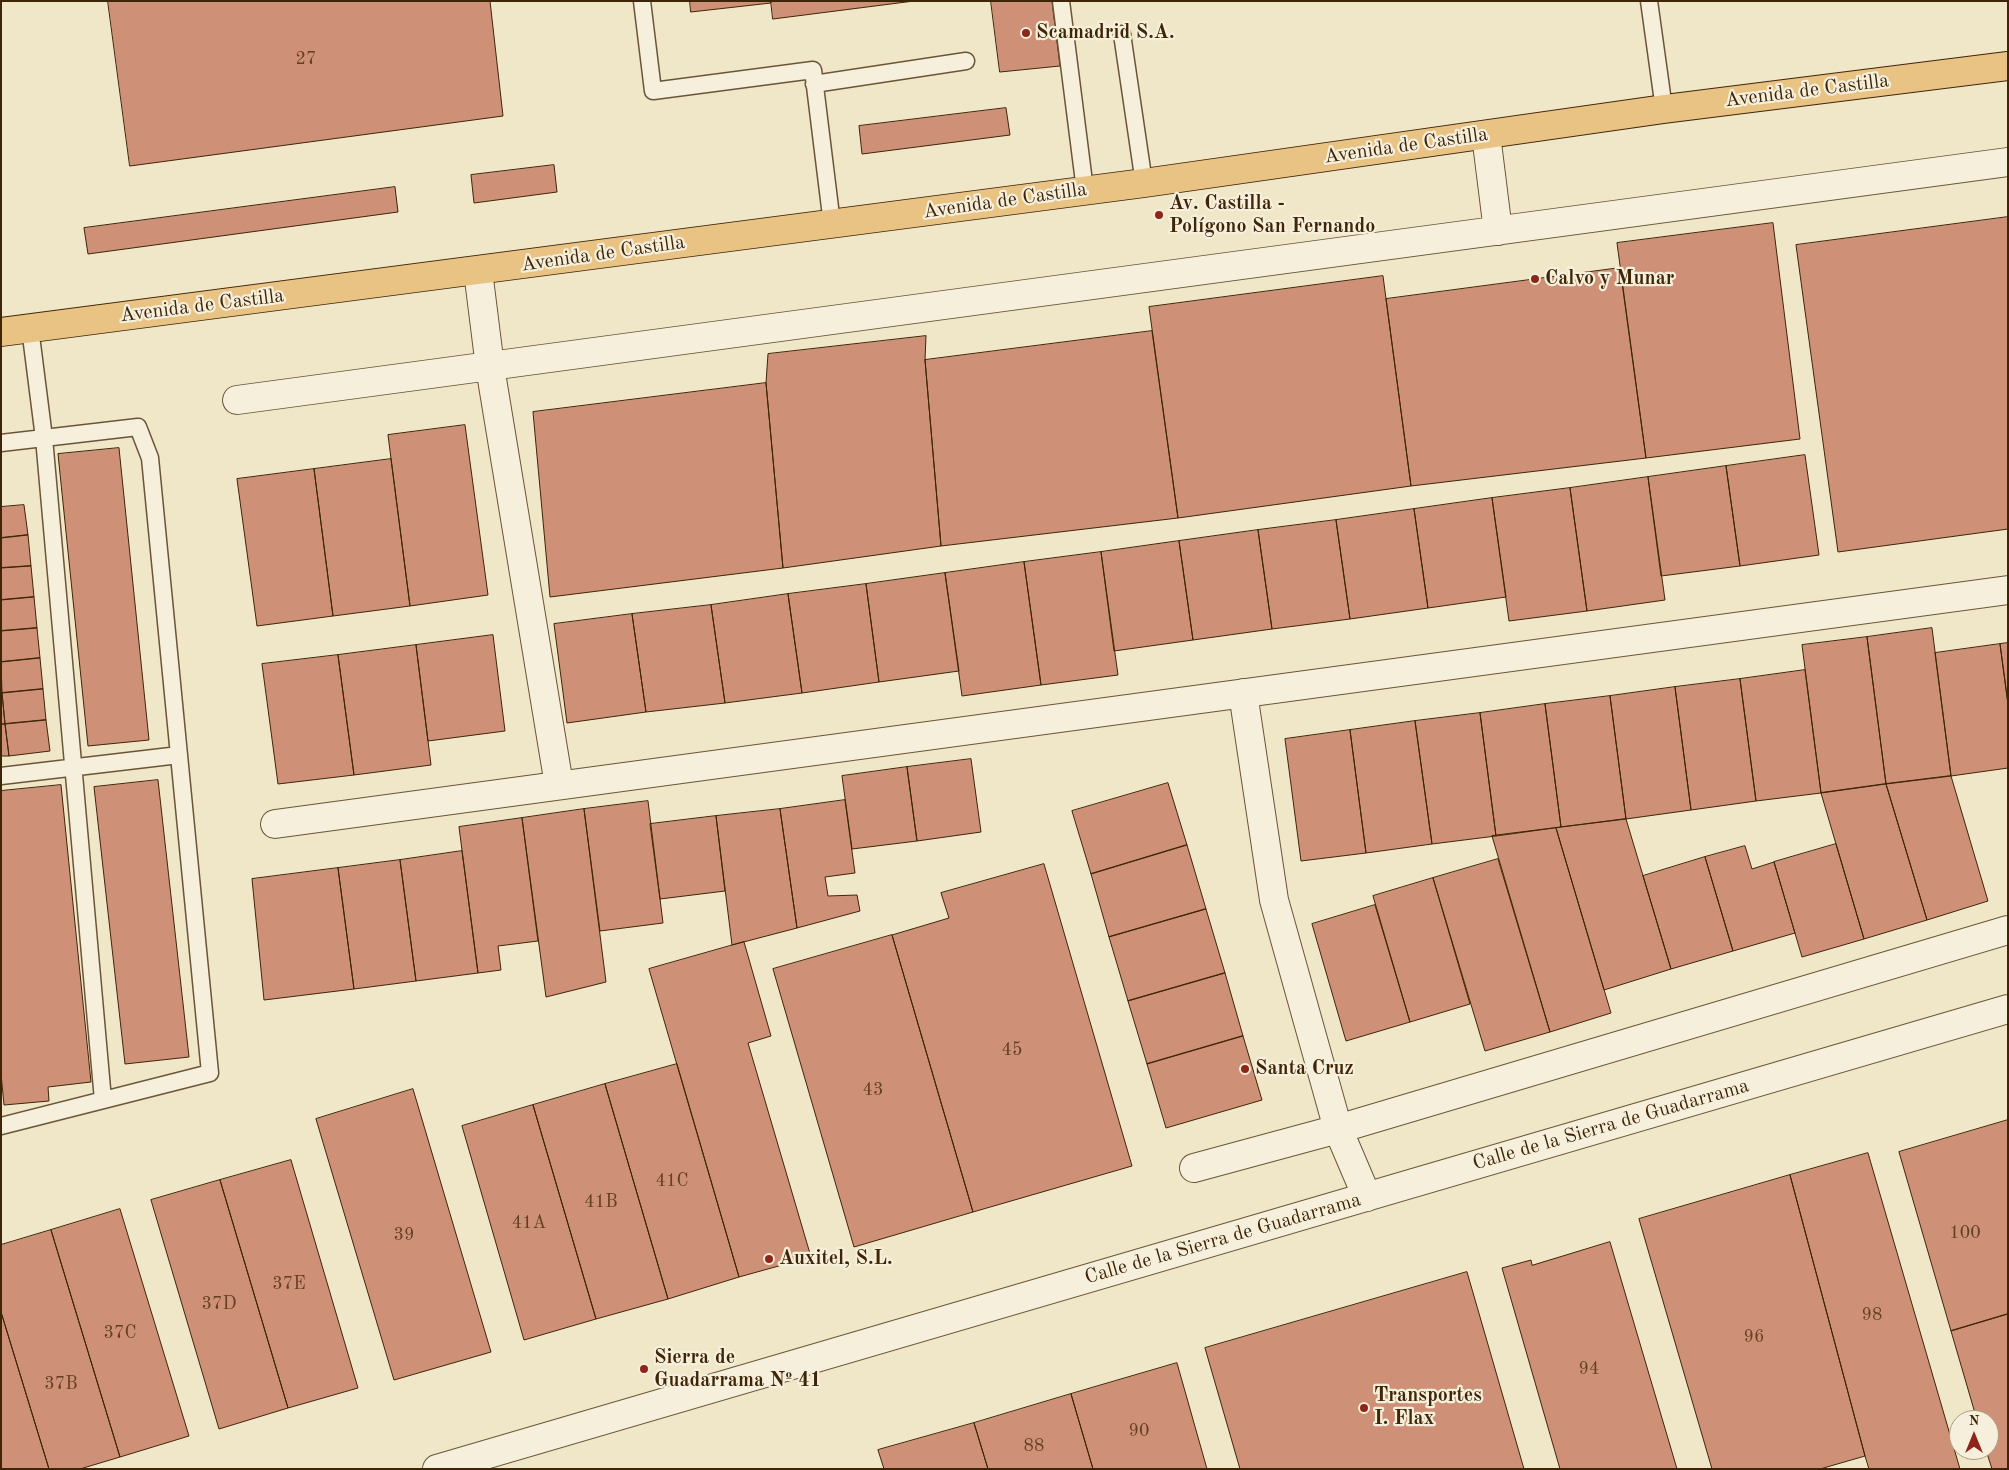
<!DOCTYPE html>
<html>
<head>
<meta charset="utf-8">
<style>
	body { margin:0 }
	#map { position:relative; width:2009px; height:1470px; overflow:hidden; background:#f0e6c8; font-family:"Old Standard TT",serif }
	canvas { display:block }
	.frame { position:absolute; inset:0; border:2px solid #3f2507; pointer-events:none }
	.north { position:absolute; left:1949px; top:1410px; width:50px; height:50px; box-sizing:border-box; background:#f5efdb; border:1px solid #ac9e86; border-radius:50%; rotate:0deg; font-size:14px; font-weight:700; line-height:20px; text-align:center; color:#3f2507 }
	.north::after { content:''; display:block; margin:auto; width:18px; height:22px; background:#8f2418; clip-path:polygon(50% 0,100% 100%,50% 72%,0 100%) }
</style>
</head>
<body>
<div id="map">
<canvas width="2009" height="1470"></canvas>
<div class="frame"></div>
<div class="north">N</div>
</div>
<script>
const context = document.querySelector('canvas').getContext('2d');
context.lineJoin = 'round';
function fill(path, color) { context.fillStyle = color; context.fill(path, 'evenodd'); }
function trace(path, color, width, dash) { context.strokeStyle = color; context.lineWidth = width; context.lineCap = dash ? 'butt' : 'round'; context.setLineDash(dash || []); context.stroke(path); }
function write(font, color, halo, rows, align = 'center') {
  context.font = font + ' "Old Standard TT",serif'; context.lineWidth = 4.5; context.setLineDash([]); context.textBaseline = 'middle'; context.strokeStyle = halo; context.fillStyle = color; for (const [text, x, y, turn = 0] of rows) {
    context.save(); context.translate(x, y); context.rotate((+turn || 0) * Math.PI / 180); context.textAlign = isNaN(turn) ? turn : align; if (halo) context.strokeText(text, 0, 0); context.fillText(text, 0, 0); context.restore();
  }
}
const building = new Path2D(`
	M108 1H490L503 116 130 166Z
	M690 1H771V3L691 12Z
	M771 1H914L773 19Z
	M991 1H1052L1060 66 1000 72Z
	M1006 108 1010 135 862 154 859 126Z
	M554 165 557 192 474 203 471 175Z
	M395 187 398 212 88 254 84 228Z
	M2008 217V529L1838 552 1796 245Z
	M1773 223 1800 439 1646 458 1617 243Z
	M1620 268 1646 458 1411 486 1386 299Z
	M1383 276 1411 486 1178 518 1149 307Z
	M1152 331 1178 518 941 546 925 360Z
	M926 336 925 360 941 546 783 568 766 383 768 354Z
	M766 383 783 568 550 597 533 412Z
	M465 425 488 595 410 606 388 435Z
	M119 448 149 740 88 746 58 454Z
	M1805 455 1819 555 1740 566 1726 466Z
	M391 459 410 606 333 616 314 469Z
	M1726 466 1740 566 1661 576 1648 477Z
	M314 469 333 616 257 626 237 479Z
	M1648 477 1665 600 1587 611 1570 488Z
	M1570 488 1587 611 1509 621 1492 498Z
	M1492 498 1506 597 1428 608 1414 509Z
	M24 505 28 535 1 538V507Z
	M1414 509 1428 608 1350 619 1336 520Z
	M1336 520 1350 619 1272 629 1258 530Z
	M1258 530 1272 629 1193 640 1179 541Z
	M28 535 31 566 1 568V538Z
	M1179 541 1193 640 1114 651 1101 552Z
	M1101 552 1118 675 1041 685 1024 562Z
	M1024 562 1041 685 962 696 945 573Z
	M31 566 34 597 1 600V568Z
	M945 573 959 671 879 682 866 584Z
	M866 584 879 682 802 693 788 594Z
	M788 594 802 693 725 703 711 605Z
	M34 597 37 628 1 631V600Z
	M711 605 725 703 646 712 632 614Z
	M632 614 646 712 567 723 554 624Z
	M37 628 40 658 1 662V631Z
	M1932 628 1951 776 1886 784 1867 637Z
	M493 635 505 731 428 741 416 645Z
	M1867 637 1886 784 1821 793 1802 645Z
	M2008 643V704L2000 644Z
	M2000 644 2008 704V768L1951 776 1935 653Z
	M416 645 431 765 354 775 338 655Z
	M338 655 354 775 278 784 262 664Z
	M40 658 43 689 2 693 1 662Z
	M1805 670 1821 793 1756 801 1740 679Z
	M1740 679 1756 801 1691 810 1675 687Z
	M1675 687 1691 810 1626 819 1610 696Z
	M43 689 46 720 5 724 2 693Z
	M2 693 5 724H1V694Z
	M1610 696 1626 819 1561 827 1545 704Z
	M1545 704 1561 827 1496 836 1480 713Z
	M1480 713 1496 836 1432 844 1415 721Z
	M46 720 50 751 9 756 5 724Z
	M1415 721 1432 844 1366 853 1350 730Z
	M1 724H5L9 756H1Z
	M1350 730 1366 853 1301 861 1285 739Z
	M971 759 981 832 917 841 907 767Z
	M907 767 917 841 852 849 842 776Z
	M1951 776 1988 901 1927 920 1886 784Z
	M158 780 189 1057 125 1064 94 787Z
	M1168 783 1187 845 1091 874 1072 811Z
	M1886 784 1927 920 1864 939 1821 793Z
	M61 785 91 1082 48 1087 49 1101 4 1105 1 1074V791Z
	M845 800 855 873 825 877 828 896 857 895 860 911 797 928 780 809Z
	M648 801 663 923 600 931 584 809Z
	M584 809 606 982 546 997 522 818Z
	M780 809 797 928 732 945 716 816Z
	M716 816 725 891 660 899 650 824Z
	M522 818 538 941 498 946 501 970 478 973 459 827Z
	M1626 819 1671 969 1604 990 1556 828Z
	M1556 828 1611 1013 1550 1032 1492 836Z
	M1836 844 1864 939 1802 957 1774 862Z
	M1187 845 1206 909 1109 937 1091 874Z
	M1745 846 1752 869 1774 862 1795 933 1733 951 1705 857Z
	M462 851 478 973 416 981 400 860Z
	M1705 857 1733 951 1671 969 1643 876Z
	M1498 859 1550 1032 1485 1051 1433 878Z
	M400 860 416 981 354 989 338 868Z
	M1044 864 1132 1166 973 1212 892 935 949 918 941 893Z
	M338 868 354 989 264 1000 252 879Z
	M1433 878 1470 1004 1410 1022 1373 896Z
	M1375 905 1410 1022 1346 1041 1312 924Z
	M1206 909 1225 973 1128 1001 1109 937Z
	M892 935 973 1212 854 1247 773 969Z
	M744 942 771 1036 748 1043 811 1257 739 1277 649 969Z
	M1225 973 1243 1036 1147 1064 1128 1001Z
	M1243 1036 1262 1100 1166 1128 1147 1064Z
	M677 1064 739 1277 668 1299 605 1084Z
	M605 1084 668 1299 596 1319 533 1105Z
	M413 1089 491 1352 394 1380 316 1119Z
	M533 1105 596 1319 524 1340 462 1126Z
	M2008 1120V1314L1951 1331 1899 1152Z
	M1868 1153 1960 1469H1869L1865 1456 1790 1175Z
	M291 1160 358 1388 288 1408 220 1180Z
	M1790 1175 1865 1456 1820 1469H1712L1639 1219Z
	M220 1180 288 1408 219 1429 151 1200Z
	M120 1209 189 1436 120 1457 51 1230Z
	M51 1230 120 1457 80 1469H49L1 1312V1245Z
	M1610 1242 1677 1469H1560L1502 1268 1531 1260 1532 1265Z
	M1467 1272 1524 1469H1240L1205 1348Z
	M1 1312 49 1469H1Z
	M2008 1314V1469H1992L1986 1450H1989V1420H1977L1951 1331Z
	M1177 1363 1207 1469H1093L1071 1394Z
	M1071 1394 1093 1469H988L974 1423Z
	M974 1423 988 1469H884L878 1450Z`);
fill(building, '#ce9076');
trace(building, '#3f2507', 1);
const lane = new Path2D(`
	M642 1 653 91 813 70 832 224
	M1061 1 1085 190
	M1649 1 1664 109
	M1122 34 1144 183
	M814 84 966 61
	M30 328 44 438 103 1100
	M1 443 138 427 150 458 210 1073 1 1126
	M1 776 179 755`);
const street = new Path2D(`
	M1486 135 1498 231
	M478 271 490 367 559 785
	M237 400 2008 162
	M1243 693 1274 900 1338 1129 1367 1197
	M275 824 2008 590
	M1194 1168 1338 1129 2008 930
	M437 1469 2008 1009`);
const primary = new Path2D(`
	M1 332 1144 183 1664 109 2008 66`);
trace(lane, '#6b5537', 19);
trace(street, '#6b5537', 30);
trace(primary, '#3f2507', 30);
trace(lane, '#f5efdb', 16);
trace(street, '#f5efdb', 28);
trace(primary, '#e8c384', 28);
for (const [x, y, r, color] of [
	[1026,33,5,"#8f2418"],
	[1159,215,5,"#8f2418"],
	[1535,279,5,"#8f2418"],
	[1245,1069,5,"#8f2418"],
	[769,1259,5,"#8f2418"],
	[644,1369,5,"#8f2418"],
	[1364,1408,5,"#8f2418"]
]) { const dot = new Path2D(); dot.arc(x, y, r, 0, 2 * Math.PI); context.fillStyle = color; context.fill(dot); trace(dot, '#f5efdb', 2); }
write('18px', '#634023', null, [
	["27",306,59],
	["45",1012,1050],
	["43",873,1090],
	["41C",672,1181],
	["41B",601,1202],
	["41A",529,1223],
	["100",1965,1233],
	["39",404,1235],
	["37E",289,1284],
	["37D",219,1304],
	["98",1872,1315],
	["37C",120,1333],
	["96",1754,1337],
	["94",1589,1369],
	["37B",61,1384],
	["90",1139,1431],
	["88",1034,1446]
]);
write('bold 20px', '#3f2507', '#f5efdb', [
	["Scamadrid S.A.",1036,33],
	["Av. Castilla -",1169,204],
	["Polígono San Fernando",1169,227],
	["Calvo y Munar",1545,279],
	["Santa Cruz",1255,1069],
	["Auxitel, S.L.",779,1259],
	["Sierra de",654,1358],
	["Guadarrama Nº 41",654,1381],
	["Transportes",1374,1396],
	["I. Flax",1374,1419]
], 'left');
write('20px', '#3f2507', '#f5efdb', [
	["Avenida de Castilla",1807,91,-7],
	["Avenida de Castilla",1406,146,-8],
	["Avenida de Castilla",1005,201,-8],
	["Avenida de Castilla",603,254,-8],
	["Avenida de Castilla",202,306,-7],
	["Calle de la Sierra de Guadarrama",1611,1125,-16],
	["Calle de la Sierra de Guadarrama",1223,1239,-16]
]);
</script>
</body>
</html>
